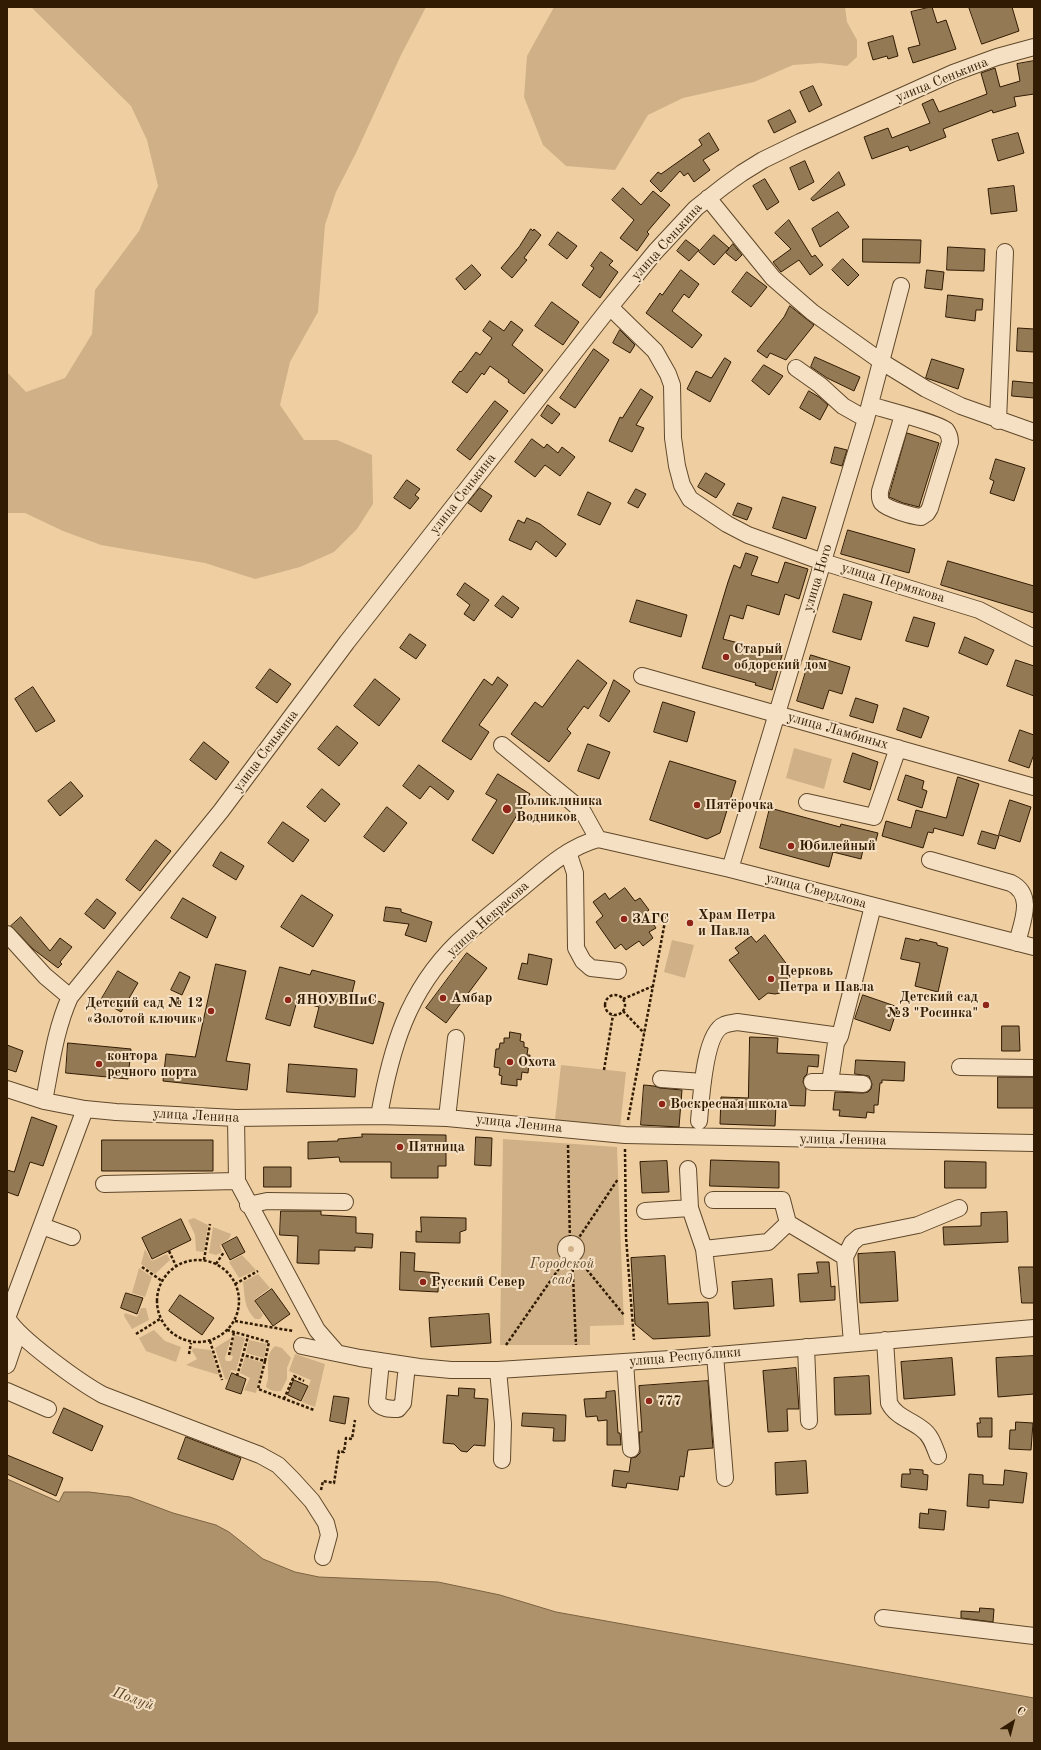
<!DOCTYPE html>
<html>
<head>
<meta charset="utf-8">
<style>
	body { margin:0 }
	#map { position:relative; width:1041px; height:1750px; overflow:hidden; background:#efcfa2; font-family:"Old Standard TT",serif }
	canvas { display:block }
	.frame { position:absolute; inset:0; border:8px solid #311b02; pointer-events:none }
	.north { position:absolute; left:993px; top:1702px; width:40px; height:40px; -webkit-text-stroke:3px #f5e0c3; paint-order:stroke; rotate:36deg; font-size:11px; font-weight:700; line-height:16px; text-align:center; color:#311b02 }
	.north::after { content:''; display:block; margin:auto; width:14px; height:18px; background:#311b02; clip-path:polygon(50% 0,100% 100%,50% 72%,0 100%) }
</style>
</head>
<body>
<div id="map">
<canvas width="1041" height="1750"></canvas>
<div class="frame"></div>
<div class="north">С</div>
</div>
<script>
const context = document.querySelector('canvas').getContext('2d');
context.lineJoin = 'round';
function fill(path, color) { context.fillStyle = color; context.fill(path, 'evenodd'); }
function trace(path, color, width, dash) { context.strokeStyle = color; context.lineWidth = width; context.lineCap = dash ? 'butt' : 'round'; context.setLineDash(dash || []); context.stroke(path); }
function write(font, color, halo, rows, align = 'center') {
  context.font = font + ' "Old Standard TT",serif'; context.lineWidth = 4; context.setLineDash([]); context.textBaseline = 'middle'; context.strokeStyle = halo; context.fillStyle = color; for (const [text, x, y, turn = 0] of rows) {
    context.save(); context.translate(x, y); context.rotate((+turn || 0) * Math.PI / 180); context.textAlign = isNaN(turn) ? turn : align; if (halo) context.strokeText(text, 0, 0); context.fillText(text, 0, 0); context.restore();
  }
}
fill(new Path2D(`
	M31 7H426L401 55 356 153 336 192 325 225 318 312 290 362 280 405 304 440H337L372 455 373 504 357 529 334 552 300 567 255 579 205 563 101 545 63 531 25 513H7V372L26 392 65 378 92 334 95 290 139 231 158 186 147 140 131 106Z
	M554 7H845L847 22 857 40V57L847 66 821 63 793 65 754 82 683 98 648 115 615 170 566 166 543 145 524 97 527 56Z
	M794 748 832 759 824 789 786 778Z
	M672 940 694 945 685 978 664 972Z
	M561 1065 626 1072 620 1128 555 1120Z
	M503 1139 617 1147 624 1325 590 1326V1345H500Z
	M194 1218 208 1225 204 1252 196 1251 195 1235 188 1220Z
	M213 1227 231 1234 229 1239 220 1245 222 1252 216 1255 209 1253Z
	M145 1249 152 1261 167 1254 170 1260 155 1274 141 1264Z
	M242 1255 256 1270 239 1278 229 1262Z
	M139 1268 152 1277 145 1297 132 1293Z
	M258 1274 270 1288 254 1300 263 1315 260 1319H255C244 1307 245 1298 243 1282Z
	M141 1308H146L149 1320 132 1329 124 1316 125 1313 137 1317Z
	M154 1330 165 1341 181 1347 176 1362 146 1351 139 1338Z
	M235 1335 245 1338 236 1371 231 1370 228 1380 225 1379 215 1348 231 1338 225 1358 226 1361H231L233 1357 230 1354Z
	M249 1340 267 1344 264 1358 246 1353Z
	M275 1346 282 1348 291 1358 287 1368V1379L281 1391C275 1392 271 1391 266 1387 266 1384 268 1381 268 1378 269 1366 265 1355 275 1346Z
	M193 1348 211 1350 219 1375 186 1365 197 1359 192 1351Z
	M295 1354 325 1364 315 1407 302 1402 311 1380 289 1371Z
	M245 1357 263 1363 256 1393 244 1390 250 1378 240 1373Z`), '#cfb087');
const water = new Path2D(`
	M7 1479 59 1502 64 1492H89L130 1497 173 1513 216 1525 229 1532 263 1559 295 1572 319 1577 438 1582 500 1595 556 1612 1034 1698V1743H7Z`);
fill(water, '#ae926c');
trace(water, '#7c6242', 1);
const building = new Path2D(`
	M932 7 937 23 946 20 956 49 913 63 908 48 920 45 911 12Z
	M969 7H1012L1019 31 982 44Z
	M893 36 898 56 888 59 887 56 873 60 868 43Z
	M1034 61V94L1014 97 1016 106 993 113 992 110 943 129 946 137 910 151 908 146 872 159 864 137 888 128 892 138 930 123 922 104 933 99 939 112 987 94 981 73 995 68 1000 87 1020 81 1017 64Z
	M813 86 822 105 809 112 800 92Z
	M790 110 796 122 774 133 768 121Z
	M709 133 719 150 703 160 710 170 694 182 688 173 684 176 680 171 661 192 650 181 658 172 661 174 702 145 699 140Z
	M1018 133 1024 153 998 161 992 140Z
	M805 161 814 182 799 190 790 168Z
	M839 172 845 185 813 201 811 199Z
	M765 179 779 202 767 210 753 186Z
	M1014 186 1017 211 991 214 988 189Z
	M623 188 641 205 653 191 670 205 647 232 649 234 637 251 620 238 634 220 612 200Z
	M838 212 849 227 820 247 812 229Z
	M789 220 812 257 815 255 823 265 810 275 799 260 781 272 773 262 791 249 775 233Z
	M531 229 533 231 534 229 541 235 524 258 527 260 512 278 501 268 519 247Z
	M558 232 577 246 567 259 549 245Z
	M714 235 729 248 714 265 699 252Z
	M863 239 921 240 920 263 863 262Z
	M686 240 699 250 689 261 677 251Z
	M733 244 742 255 736 261 726 253Z
	M948 247 985 249 984 271 947 270Z
	M601 252 613 261 609 265 618 272 600 298 582 285 594 268 591 266Z
	M843 259 859 275 848 286 832 270Z
	M472 265 481 275 465 290 456 279Z
	M681 270 699 284 689 298 684 294 672 311 702 335 692 348 646 313 660 293 662 295Z
	M927 270 944 272 942 290 925 288Z
	M747 272 767 287 751 307 732 292Z
	M948 295 983 299 982 310H976L975 321 946 317Z
	M552 302 579 322 563 345 535 326Z
	M790 306 814 325 786 360 770 353 767 358 757 351 784 317Z
	M490 321 504 331 511 321 523 330 512 345 543 370 524 394 508 382 509 380 490 366 484 375 482 373 467 393 452 382 460 371 461 372 476 352 480 355 492 338 483 331Z
	M1018 328 1034 329V352L1017 351Z
	M620 330 635 345 630 353 613 343Z
	M594 349 609 360 575 408 560 398Z
	M815 357 860 377 854 391 827 378 811 367Z
	M725 358 731 362 710 402 687 389 696 371 711 378Z
	M932 359 964 369 958 389 926 378Z
	M764 365 783 376 769 395 752 381Z
	M1013 381 1034 383V398L1012 396Z
	M641 389 653 397 636 425 644 428 632 452 609 441 620 417 622 418Z
	M809 391 819 397 828 405 820 420 800 408Z
	M495 401 508 411 470 460 457 450Z
	M548 405 560 414 552 424 541 416Z
	M907 433 939 443 919 507 903 503 889 497Z
	M532 439 544 448 547 444 558 453 562 447 575 457 560 476 545 465 535 477 515 462Z
	M835 447 847 450 842 466 831 463Z
	M996 459 1025 468 1014 501 990 493 994 481 990 479Z
	M706 473 725 484 716 498 698 487Z
	M407 480 420 489 415 495 419 498 410 509 394 498Z
	M480 488 492 496 481 512 468 503Z
	M636 489 646 494 638 508 628 503Z
	M588 492 611 503 600 525 578 515Z
	M783 497 816 507 806 539 773 528Z
	M738 503 752 508 747 520 733 515Z
	M527 518 540 524 566 544 556 557 536 541 531 550 509 540 518 520 524 523Z
	M848 530 915 549 909 573 841 554Z
	M746 553 758 557 751 575 778 583 785 562 808 569 799 599 785 594 779 615 747 605 743 619 730 615 723 639 766 650 767 647 783 652 772 690 755 685 756 683 702 668 728 582 734 565 740 568Z
	M948 561 1034 586V613L941 585Z
	M465 583 489 600 474 621 464 614 470 605 457 595Z
	M844 594 872 602 861 640 833 632Z
	M503 596 519 608 512 618 495 606Z
	M637 600 687 615 681 637 630 622Z
	M914 617 935 623 928 647 906 641Z
	M410 634 426 645 416 659 400 648Z
	M965 637 994 650 987 665 959 653Z
	M811 655 850 667 842 694 829 690 823 709 797 701Z
	M578 660 607 683 588 709 584 706 567 729 571 733 549 762 511 734 535 702 542 707Z
	M1016 660 1034 666V696L1007 686Z
	M270 669 291 684 277 703 256 688Z
	M498 677 508 685 479 725 489 732 471 760 442 741 484 679 492 685Z
	M375 679 400 699 379 726 354 706Z
	M614 680 630 691 609 722 600 716Z
	M33 687 55 721 36 732 15 699Z
	M856 698 878 705 873 723 850 716Z
	M663 702 695 712 687 742 654 732Z
	M904 708 929 717 921 738 897 730Z
	M337 726 358 743 339 766 318 749Z
	M1020 730 1034 735V754L1029 768 1009 761Z
	M204 742 229 762 216 780 190 760Z
	M588 744 610 752 599 779 578 771Z
	M853 753 878 762 870 790 844 782Z
	M670 761 736 781 720 833 707 839 650 820Z
	M419 765 454 791 448 800 430 786 420 799 403 786Z
	M498 774 530 794 493 854 472 840 497 800 486 794Z
	M906 775 924 781 922 789 927 791 922 808 898 800Z
	M958 777 979 784 963 836 934 828 933 833 928 832 923 848 882 836 886 821 911 828 916 810 946 818Z
	M71 782 83 796 60 816 48 801Z
	M322 789 340 804 325 822 307 807Z
	M1010 800 1031 807 1020 842 999 835Z
	M387 807 407 823 384 852 364 837Z
	M770 808 840 827 841 824 878 833 874 848 864 845 861 859 833 852 829 867 760 848Z
	M283 822 309 840 293 862 268 843Z
	M982 831 999 836 995 849 978 844Z
	M156 840 171 851 140 891 126 880Z
	M221 852 244 866 236 880 213 866Z
	M625 888 635 901 640 898 649 910 645 913 656 928 649 932 653 938 643 946 639 941 626 950 621 944 615 949 596 922 603 916 593 902 605 893 609 899Z
	M302 895 333 915 313 947 281 927Z
	M183 898 216 917 207 938 171 918Z
	M97 899 116 913 104 929 85 914Z
	M386 907 401 909V912L432 922 426 942 405 935 409 924 384 921Z
	M21 917 50 951 60 938 72 947 60 962 62 964 58 968 33 949 11 926Z
	M765 935 794 974 784 981V988L780 993 775 994 768 993 759 1000 729 960 739 953 735 948 751 936 756 942Z
	M906 938 919 941 920 939 937 943V945L948 948 938 992 915 986 920 963 901 959Z
	M467 953 487 968 446 1023 426 1008Z
	M529 954 552 959 547 985 518 979 522 963 527 964Z
	M216 964 246 971 226 1061 250 1064 247 1090 163 1081 166 1054 195 1057Z
	M280 967 310 975 312 970 355 981 352 993 384 1003 373 1044 314 1027 319 1007 297 1001 290 1026 266 1019Z
	M118 971 138 983 121 1012 101 1000Z
	M180 972 190 977 182 995 171 990Z
	M863 995 898 1007 890 1031 855 1019Z
	M1002 1026H1019L1020 1051H1002Z
	M510 1032 521 1034 520 1041 524 1042V1047L528 1048 527 1055H530L528 1073 522 1072 521 1080 517 1079V1086L501 1084 502 1076 499 1075 500 1068 494 1067 496 1049H499L500 1043H504V1038H509Z
	M750 1037 778 1038 777 1053 819 1055 818 1067 808 1066 807 1074 804 1077 803 1082 806 1089 805 1106 776 1105 775 1126 720 1124 721 1097 748 1098Z
	M68 1043 131 1049 128 1079 66 1073Z
	M7 1045 23 1051 16 1072 7 1069Z
	M856 1060 905 1062 904 1081 882 1080V1083H880L878 1105H874V1113L867 1112 866 1118 839 1116 840 1110H833L835 1092 863 1093 868 1092 871 1089 872 1084 869 1076 855 1074Z
	M289 1064 357 1069 355 1097 287 1092Z
	M998 1077H1034V1108H998Z
	M644 1085 654 1086 660 1088 682 1090 679 1127 641 1125Z
	M32 1117 57 1126 43 1166 30 1162 18 1196 7 1192V1170L14 1172Z
	M362 1134 446 1135V1166H438V1178H391V1162H340L339 1157 308 1159V1142L338 1141V1139L362 1137Z
	M476 1137 492 1138 491 1166 475 1165Z
	M102 1140H213V1171H102Z
	M711 1160 779 1162V1188L710 1186Z
	M667 1161 669 1192 642 1193 640 1162Z
	M945 1161 986 1162V1188H945Z
	M264 1167H291V1187H264Z
	M281 1211H321V1215L356 1217V1233L373 1234 372 1248 355 1247V1251L319 1250V1264L297 1263 298 1236 280 1235Z
	M1007 1212 1008 1242 944 1245 943 1227 981 1226V1213Z
	M421 1217 466 1218V1230L460 1232V1243L416 1242V1231L421 1232Z
	M181 1219 191 1240 152 1259 142 1238Z
	M237 1237 245 1252 230 1260 222 1245Z
	M401 1252 415 1253 414 1271 439 1273 438 1292 400 1290Z
	M895 1252 898 1301 860 1303 858 1254Z
	M665 1256 668 1304 708 1302 710 1336 653 1339 635 1324 631 1258Z
	M817 1262H829L831 1287 835 1286V1300L800 1302 798 1274 818 1273Z
	M1019 1267H1034V1303H1022Z
	M772 1279 774 1306 734 1309 732 1282Z
	M272 1289 290 1314 273 1326 255 1301Z
	M126 1293 143 1298 137 1314 121 1308Z
	M180 1295 214 1318 202 1335 169 1311Z
	M489 1314 491 1343 431 1347 429 1318Z
	M1034 1356V1394L998 1397 996 1358Z
	M952 1358 955 1395 904 1399 901 1362Z
	M796 1368 799 1409H787L788 1431 768 1432 763 1371Z
	M232 1373 246 1379 241 1394 226 1389Z
	M869 1376 871 1414 835 1415 834 1378Z
	M294 1380 308 1386 301 1401 288 1395Z
	M708 1381 713 1448 688 1450 684 1477 680 1476 678 1490 627 1483 626 1488 612 1486 614 1470 629 1472 631 1458 636 1457 640 1453 639 1432H642L639 1386Z
	M459 1388 475 1389 474 1398 488 1399 485 1446 474 1445 467 1452 461 1451 454 1444 443 1443 447 1395 458 1396Z
	M615 1391 618 1433H620L621 1445H607V1420L598 1421 597 1416 586 1417 584 1399 606 1398V1392Z
	M334 1396 349 1398 345 1424 330 1421Z
	M64 1408 103 1426 92 1451 53 1433Z
	M523 1413 566 1415 565 1441H553L554 1428 522 1426Z
	M980 1418H992V1437H978L977 1423H980Z
	M1016 1422 1033 1423 1031 1450 1009 1449 1010 1430H1015Z
	M186 1437 241 1458 233 1480 178 1459Z
	M7 1455 63 1478 56 1496 7 1474Z
	M806 1461 808 1493 776 1495 775 1463Z
	M910 1469 923 1470V1474L928 1475 927 1490 901 1487 902 1474H910Z
	M1005 1470 1027 1473 1023 1503 989 1500V1508L967 1506 969 1474 983 1475V1484L1003 1485Z
	M929 1509 946 1511 944 1530 919 1528 920 1513 928 1514Z
	M980 1608 994 1609 993 1622 961 1618V1611L979 1612Z`);
fill(building, '#947955');
trace(building, '#311b02', 1);
const minor = new Path2D(`
	M708 198 773 278 812 312 882 362 926 389 961 406 1034 432
	M610 307 655 351 668 374 672 385 673 438 677 466 682 485 690 499 727 524 748 535 823 562 979 610 1034 638
	M796 368 820 385 843 406 866 419
	M870 405C883 409 938 423 946 430 949 434 950 438 950 442L930 508 927 513 921 517C912 516 887 509 882 503 879 499 880 495 880 491L903 415
	M998 421 1005 252
	M642 676 1034 787
	M502 745 573 803 583 812 598 839
	M807 802 874 817 898 748
	M568 852 575 873 576 948 583 961 591 968 618 971
	M930 860 1011 883C1035 895 1022 922 1017 943
	M730 869 866 419 901 286
	M7 934 45 976 70 997
	M840 1036 836 1043 830 1082 863 1084
	M960 1067 1034 1068
	M661 1079 703 1082
	M812 1082H830
	M7 1089 44 1101 85 1109 116 1112 236 1118 379 1116 447 1118 625 1135 1034 1143
	M44 1101C51 1066 55 1030 70 997L221 811 347 642 610 307 655 252 696 208 724 186 742 173 763 160 800 142 953 73 997 57 1034 47
	M85 1109 7 1318C19 1339 81 1383 103 1395L260 1455 278 1465 292 1479 312 1501 326 1523 329 1535 323 1557
	M379 1116C391 1049 407 992 457 943 478 923 500 906 522 888 545 869 568 847 598 839L730 869 1034 947
	M236 1118 237 1181 317 1330 337 1353
	M447 1118 456 1038
	M699 1121C701 1101 704 1033 724 1025 728 1023 733 1023 737 1022L840 1036 873 906
	M688 1169 690 1208
	M104 1184 237 1181
	M713 1200H782L788 1223
	M248 1205 267 1201 345 1202
	M645 1211 690 1208 704 1249 768 1242 788 1223 845 1257 852 1343
	M42 1226 72 1237
	M566 1249a5 5 0 1 1 10 0a5 5 0 1 1-10 0Z
	M704 1249 709 1290
	M845 1257 852 1243 859 1237 918 1225 959 1208
	M885 1340 889 1403C896 1417 911 1420 922 1429 931 1435 934 1446 938 1456
	M302 1346 360 1358 419 1367 451 1370H498L671 1359 1034 1328
	M806 1347 809 1421
	M715 1355 725 1478
	M381 1361 377 1402C381 1409 390 1409 398 1409L403 1403 407 1365
	M625 1362 631 1449
	M7 1365 14 1344 16 1330
	M498 1370 503 1424 502 1460
	M7 1391 48 1409
	M883 1618 1034 1636`);
trace(minor, '#60482a', 18);
trace(new Path2D(`
	M605 1005a10 10 0 1 1 20 0a10 10 0 1 1-20 0Z
	M623 999 653 986
	M623 1011 644 1033
	M604 1070 613 1015
	M628 1120 666 916
	M568 1145 570 1244
	M625 1149 626 1237 634 1340
	M574 1245 618 1179
	M169 1251 176 1266
	M572 1254 576 1345
	M574 1254 624 1315
	M157 1301a41 41 0 1 1 82 0a41 41 0 1 1-82 0Z
	M204 1260 210 1224
	M216 1264 224 1252
	M142 1267 162 1281
	M235 1284 258 1271
	M235 1321 293 1331
	M227 1330 269 1342 265 1361 243 1355 248 1336
	M136 1334 160 1319
	M210 1341 222 1380
	M506 1345 569 1254
	M189 1354 191 1343
	M229 1355 234 1332
	M265 1361 258 1389 314 1410
	M237 1376 243 1355
	M284 1399 294 1376 304 1381
	M321 1490 323 1481 334 1483 339 1451 344 1452 346 1438 352 1439 355 1420`), '#311b02', 2.5, [3, 2]);
trace(minor, '#f5e0c3', 16);
for (const [x, y, r, color] of [
	[726,657,4,"#8f2418"],
	[697,805,4,"#8f2418"],
	[507,809,5,"#8f2418"],
	[791,846,4,"#8f2418"],
	[624,919,4,"#8f2418"],
	[690,923,4,"#8f2418"],
	[771,979,4,"#8f2418"],
	[443,998,4,"#8f2418"],
	[288,1000,4,"#8f2418"],
	[986,1005,4,"#8f2418"],
	[211,1011,4,"#8f2418"],
	[510,1062,4,"#8f2418"],
	[99,1064,4,"#8f2418"],
	[662,1104,4,"#8f2418"],
	[400,1147,4,"#8f2418"],
	[423,1282,4,"#8f2418"],
	[649,1401,4,"#8f2418"]
]) { const dot = new Path2D(); dot.arc(x, y, r, 0, 2 * Math.PI); context.fillStyle = color; context.fill(dot); trace(dot, '#f5e0c3', 1.5); }
write('14px', '#311b02', '#f5e0c3', [
	["улица Сенькина",942,80,-22],
	["улица Сенькина",667,242,-48],
	["улица Сенькина",463,494,-52],
	["улица Ного",818,578,-73],
	["улица Пермякова",893,583,17],
	["улица Ламбиных",838,731,16],
	["улица Сенькина",266,751,-53],
	["улица Свердлова",816,891,15],
	["улица Некрасова",488,919,-42],
	["улица Ленина",196,1116,3],
	["улица Ленина",519,1124,6],
	["улица Ленина",843,1140,1],
	["улица Республики",685,1357,-5]
]);
write('bold 14px', '#311b02', '#f5e0c3', [
	["Старый",734,649],
	["обдорский дом",734,665],
	["Поликлиника",516,801],
	["Водников",516,817],
	["Пятёрочка",705,805],
	["Юбилейный",799,846],
	["Храм Петра",698,915],
	["и Павла",698,931],
	["ЗАГС",632,919],
	["Церковь",779,971],
	["Петра и Павла",779,987],
	["Детский сад",978,997,"right"],
	["№3 \"Росинка\"",978,1013,"right"],
	["Амбар",451,998],
	["ЯНОУВПиС",296,1000],
	["Детский сад № 12",203,1003,"right"],
	["«Золотой ключик»",203,1019,"right"],
	["контора",107,1056],
	["речного порта",107,1072],
	["Охота",518,1062],
	["Воскресная школа",670,1104],
	["Пятница",408,1147],
	["Русский Север",431,1282],
	["777",657,1401]
], 'left');
write('italic 14px', '#60482a', '#f5e0c3', [
	["Городской",562,1264],
	["сад",562,1280]
]);
write('italic 15px', '#5d4527', '#f5e0c3', [
	["Полуй",133,1699,19]
]);
</script>
</body>
</html>
